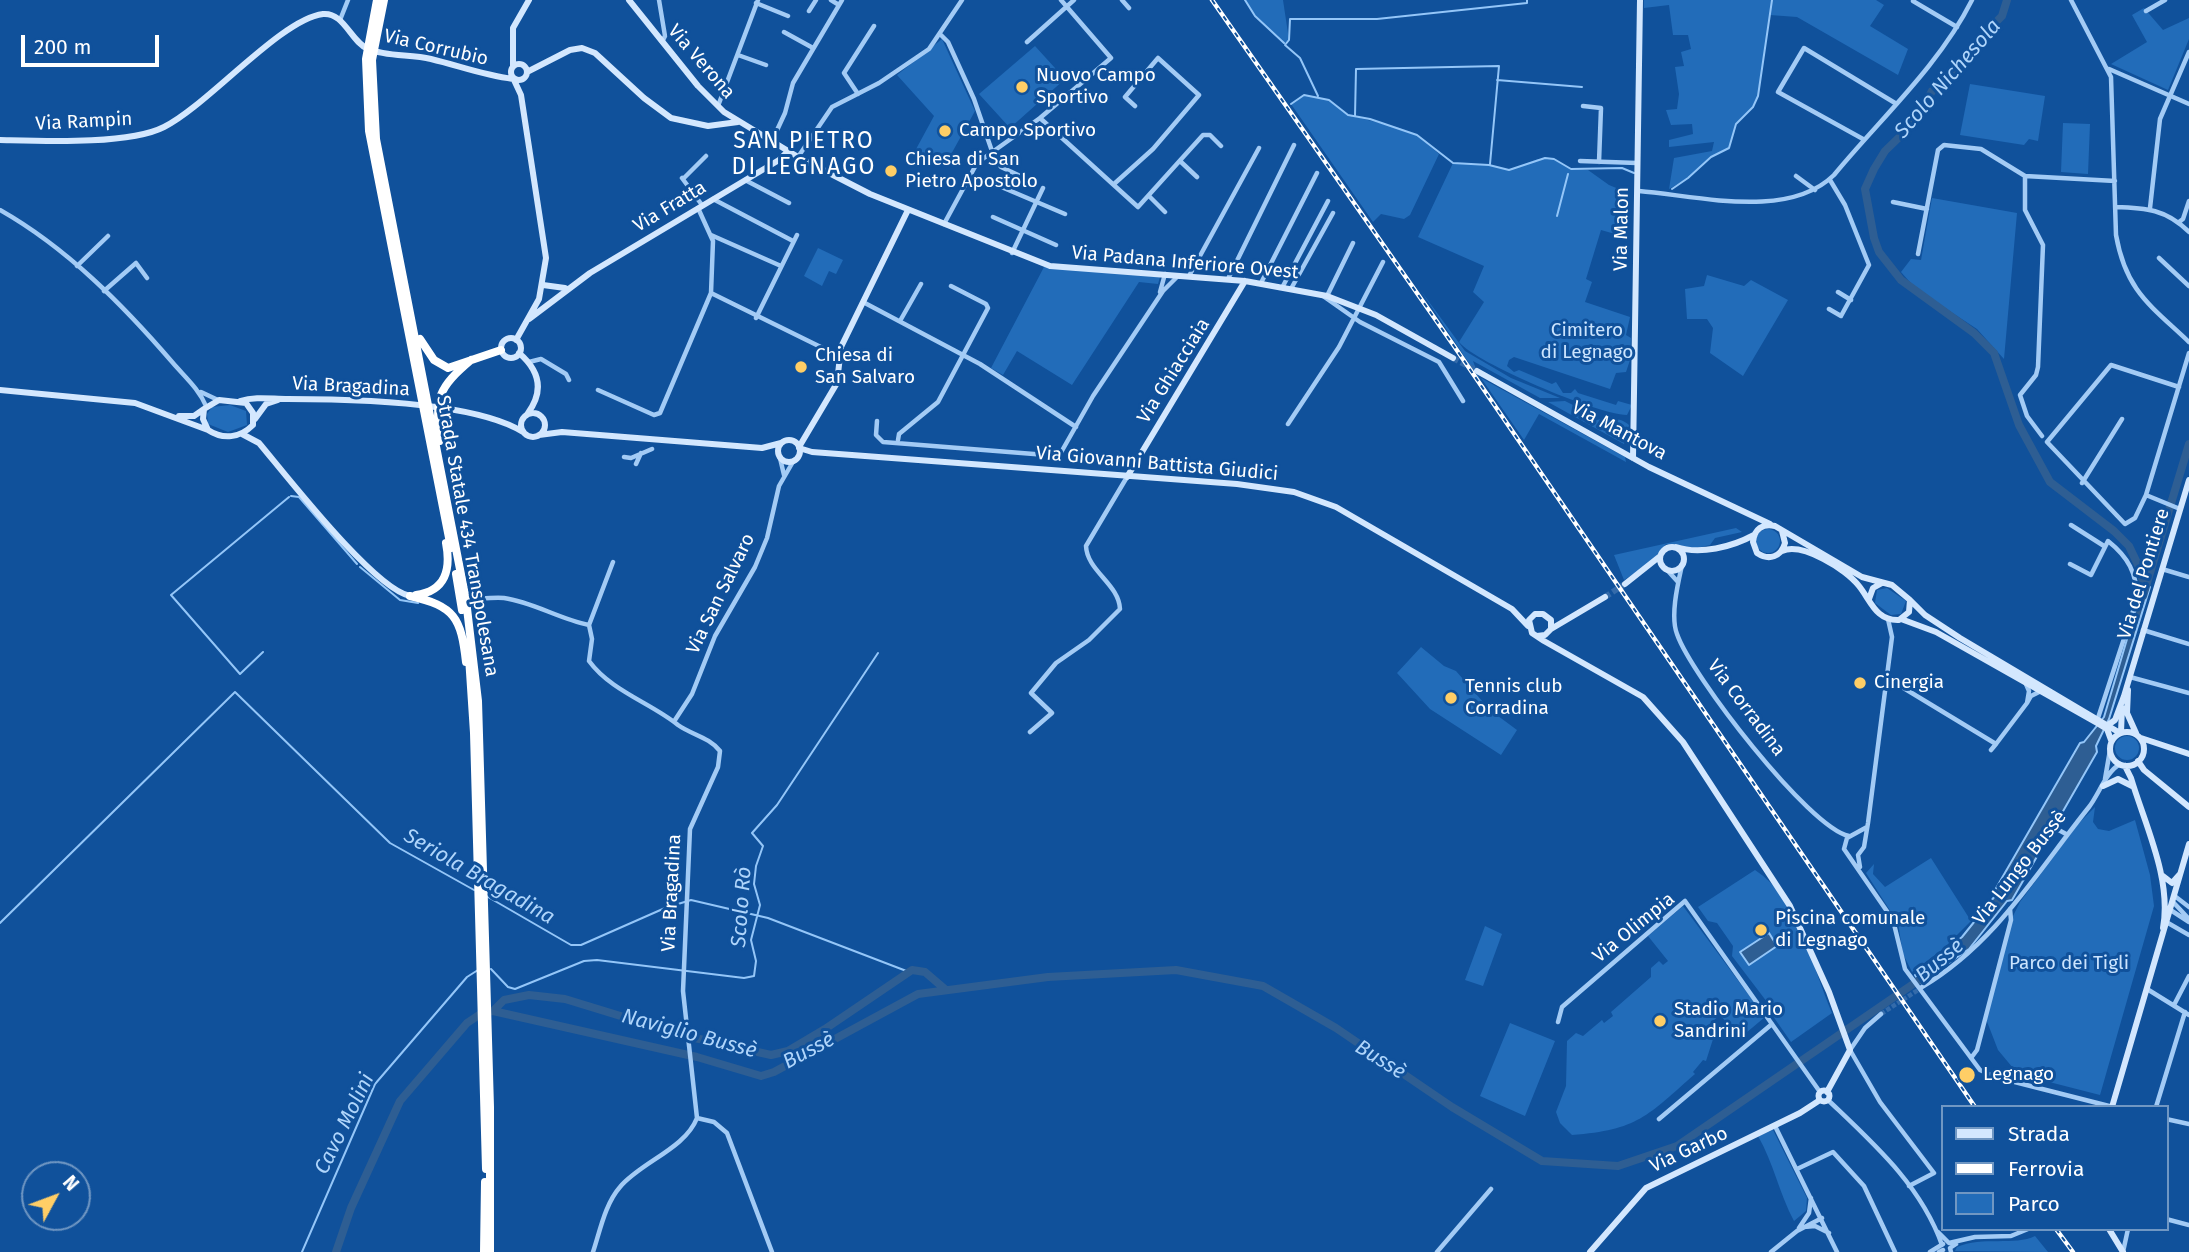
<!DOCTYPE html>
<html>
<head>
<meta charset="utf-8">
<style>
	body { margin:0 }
	#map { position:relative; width:2189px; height:1252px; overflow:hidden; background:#10519b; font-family:"Fira Sans",sans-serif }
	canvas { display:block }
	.legend { position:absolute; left:1941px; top:1105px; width:228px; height:126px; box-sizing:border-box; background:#10519b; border:2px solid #7097c3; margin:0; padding:9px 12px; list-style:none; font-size:21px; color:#fff }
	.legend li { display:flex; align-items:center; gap:14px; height:35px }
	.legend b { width:35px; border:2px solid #7097c3 }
	.north { position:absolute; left:21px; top:1161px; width:70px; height:70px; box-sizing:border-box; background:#10519b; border:2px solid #7097c3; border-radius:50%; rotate:49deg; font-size:19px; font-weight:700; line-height:28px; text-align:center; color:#fff }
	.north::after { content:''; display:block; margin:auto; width:24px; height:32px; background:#ffce66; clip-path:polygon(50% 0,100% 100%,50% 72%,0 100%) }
	.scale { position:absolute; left:21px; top:35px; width:138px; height:32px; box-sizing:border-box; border:4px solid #fff; border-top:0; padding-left:9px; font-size:21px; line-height:24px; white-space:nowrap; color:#fff; -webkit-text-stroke:5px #10519b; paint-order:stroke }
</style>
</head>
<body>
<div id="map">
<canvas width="2189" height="1252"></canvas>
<ul class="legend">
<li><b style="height:9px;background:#d3e7fe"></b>Strada</li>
<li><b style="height:9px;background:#fff"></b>Ferrovia</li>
<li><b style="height:19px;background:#226cb9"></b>Parco</li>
</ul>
<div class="north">N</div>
<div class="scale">200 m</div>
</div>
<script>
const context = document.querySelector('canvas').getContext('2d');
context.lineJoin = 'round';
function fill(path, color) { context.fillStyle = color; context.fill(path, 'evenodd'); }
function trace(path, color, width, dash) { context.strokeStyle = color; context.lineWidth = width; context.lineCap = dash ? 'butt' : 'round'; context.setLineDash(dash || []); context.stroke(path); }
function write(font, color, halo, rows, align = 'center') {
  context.font = font + ' "Fira Sans",sans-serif'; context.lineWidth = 6; context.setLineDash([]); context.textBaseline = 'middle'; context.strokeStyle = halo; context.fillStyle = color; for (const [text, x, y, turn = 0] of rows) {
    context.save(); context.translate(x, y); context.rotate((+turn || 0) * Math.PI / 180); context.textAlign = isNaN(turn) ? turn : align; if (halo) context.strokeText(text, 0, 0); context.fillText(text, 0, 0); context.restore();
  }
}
fill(new Path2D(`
	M1245 0H1283L1289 40 1285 45 1255 16Z
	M1644 0H1876L1884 5 1870 26 1908 49 1898 75 1797 17 1770 15 1758 96 1753 107 1736 124 1729 148 1711 157 1688 178 1669 189 1674 158 1712 151 1714 142 1669 147V140L1693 134 1692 124 1671 125 1666 110 1677 109 1679 94 1675 67 1684 66 1681 52 1691 49 1688 35H1673L1669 5 1644 8Z
	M2144 8 2163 30 2189 18V39L2168 90 2111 64 2147 42 2132 15Z
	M942 39 975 111 944 167 915 151 934 116 897 75Z
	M1035 46 1065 79 1010 128 979 94Z
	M1970 84 2045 96 2038 141 2029 139 2024 145 1960 135Z
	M1304 95 1329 100 1348 115 1399 128 1417 135 1439 154 1410 215 1404 219 1381 214 1373 222 1291 104Z
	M2063 123 2090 124 2088 174 2061 172Z
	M1538 159H1554L1571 169 1588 170 1609 185 1626 192 1615 234 1601 230 1586 279 1592 282 1585 302 1630 317 1626 335 1631 338 1630 360 1626 372 1616 373 1610 389 1514 357 1509 360 1507 366 1514 372 1519 370 1552 384 1556 382 1563 393H1571L1575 389 1578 393 1616 405 1618 401 1632 405 1627 415C1596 414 1476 363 1459 342L1484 302 1473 292 1484 266 1418 237 1453 163 1489 165 1509 170Z
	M1932 198 2017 213 2004 359 1977 329 1916 289 1901 272 1911 259 1921 260Z
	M818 248 843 260 836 274 829 271 822 286 804 276Z
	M1044 267 1160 277 1158 284 1139 282 1072 385 1017 351 1003 375 991 368Z
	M1707 275 1744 286 1751 280 1788 300 1743 376 1710 353 1713 328 1707 319H1687L1685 289 1704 286Z
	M1421 291 1465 351 1511 378 1560 398H1540L1473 361 1480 380Z
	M1481 378 1625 457 1626 462 1539 414 1524 440Z
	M1565 401 1583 410 1587 420C1602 421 1617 414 1629 425L1624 444 1548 402Z
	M230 405 246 411 247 425 228 432 208 424 207 414 212 407Z
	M1736 528 1742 532 1715 538 1710 545 1692 549 1666 544 1652 562 1624 580 1614 555Z
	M1756 541a12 12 0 1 1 24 0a12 12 0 1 1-24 0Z
	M1887 588 1906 601 1901 614 1891 615 1875 603 1877 590Z
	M1421 647 1444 666 1456 671 1490 710 1517 730 1501 755 1430 709 1397 673Z
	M2115 748a12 12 0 1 1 24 0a12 12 0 1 1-24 0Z
	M2095 807 2093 822 2098 829 2109 831 2135 820 2150 875 2154 906 2100 1095 2018 1074 1998 1050 1986 1019 2013 916 2020 902 2078 824Z
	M1931 858 1971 921 1943 949 1912 972 1903 954 1898 923 1866 873 1874 864 1873 874 1885 887Z
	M1755 870C1799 898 1812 967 1832 1013L1791 1042 1768 1009 1767 1002 1732 956 1733 946 1717 923 1708 921 1698 907Z
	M1683 906 1765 1017 1740 1038 1720 1015 1706 1027 1714 1036 1706 1061 1703 1060 1693 1072 1695 1074C1647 1116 1638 1130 1572 1135L1560 1123 1556 1112 1566 1086 1567 1041 1576 1033 1583 1036 1602 1020 1604 1023 1613 1016 1611 1012 1651 977V968L1659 961 1663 965 1668 961 1648 936Z
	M1485 926 1502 934 1483 986 1465 980Z
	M1510 1023 1555 1041 1525 1116 1480 1096Z
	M1773 1130 1807 1198 1806 1211 1794 1221C1779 1193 1774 1164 1758 1136Z
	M2035 1236 2048 1252 1955 1251 1957 1247C1982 1236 2015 1246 2035 1236Z`), '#226cb9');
const water = new Path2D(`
	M2143 585 2150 587 2109 719 2096 746 2097 752 2012 900 2007 901 1969 949 1920 983 1915 975 1962 937 1995 896V890L2080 743 2084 742 2104 717Z
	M1769 933 1777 946 1749 965 1740 952Z`);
fill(water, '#2e5e93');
trace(water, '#94c6f8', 2);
trace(new Path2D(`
	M1245 0 1255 16 1284 43
	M1497 80 1582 87
	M1318 96 1300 58 1285 45 1289 40 1290 19H1377L1527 3V0
	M1291 104 1304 95 1329 100 1348 115 1370 119 1417 135 1453 163 1489 165 1509 170 1545 158 1554 159 1571 169 1622 168 1634 173
	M1355 116 1356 69 1499 66 1490 164
	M1672 189 1688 178 1711 157 1729 148 1736 124 1753 107 1758 96 1772 0
	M1557 216 1568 174
	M291 496 299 497 357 564
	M360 567 400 600 418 603
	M263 652 240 674 171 595 289 497
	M488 897 571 945H581L665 908 691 900 768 918 909 972
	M0 923 235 692 390 843 474 890
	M491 969 508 987 515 989 584 961 597 960 744 978 754 976 756 961 751 940 760 905 754 884 756 866 763 846 752 833 777 805 878 653
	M302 1252 375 1084 467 977 478 970`), '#94c6f8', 2);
trace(new Path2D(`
	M2007 0 2002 16 1983 35 1956 73 1932 91 1916 121 1885 151 1874 169 1865 189 1874 238 1879 252 1901 280 1974 333 1994 353 2019 425 2050 482 2114 531 2129 546 2139 567 2145 589
	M2143 596 2189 444
	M493 1011 504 1000 529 995 565 999 686 1036 771 1055 788 1051 825 1029 912 970 925 972 946 990
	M336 1252 351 1208 400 1101 467 1023 482 1013 493 1011 697 1057 761 1076 774 1072 918 994 1048 977 1176 970 1263 986 1336 1028 1452 1107 1542 1161 1618 1166 1677 1146 1922 978`), '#2e5e93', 8);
trace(new Path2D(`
	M1881 1014 1921 988`), '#346baa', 4.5, [4.5, 2]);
trace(new Path2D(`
	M1453 358 1477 371
	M1605 597 1625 584`), '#346baa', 6, [6, 3]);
trace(new Path2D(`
	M659 0 665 36 662 42
	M831 0 839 5
	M1122 0 1129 8
	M2071 0 2111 77 2116 235C2126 291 2150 305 2189 342
	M1913 1 1957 27
	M756 3 788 16
	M809 11 816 0
	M2146 11 2165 0
	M340 20 348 0
	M784 32 813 48
	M941 35 948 42 974 99 994 157 1001 167 1031 181
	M1027 42 1074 0
	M738 55 766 65
	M2109 69 2189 104
	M858 94 844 73 874 26
	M718 106 758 0
	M1583 106 1601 108 1599 162
	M1040 118 1111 58 1061 0
	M1863 139 1778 92 1804 48 1895 103
	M772 141 785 113 793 83 842 0
	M798 157 832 107 879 83 929 49 962 0
	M1180 161 1197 177
	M1580 161 1637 163
	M1796 176 1815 190
	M2025 176V210L2043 245 2038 367 2036 375 2020 395 2027 416 2042 436
	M682 178 702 205
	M683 179 706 156
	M745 180 789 203
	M992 183 1065 214
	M1114 184 1153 149 1199 95 1158 58 1125 97 1135 106
	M1639 191C1699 196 1788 220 1834 175 1880 119 1939 66 1972 0
	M1149 196 1165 212
	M713 199 793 241
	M1893 202 1927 209
	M2115 207C2146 208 2166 209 2189 232
	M698 208 713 241 711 293 839 356
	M2150 208 2160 119 2189 52
	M0 210C67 248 123 305 173 363 185 377 199 389 206 406
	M993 217 1056 245
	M2179 222 2183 219 2189 201
	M944 224 977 163 1040 118 1138 207 1203 135H1210L1221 146
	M711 235 781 266
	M1012 253 1043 188
	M1918 254 1938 150 1944 145 1981 149 2025 176 2115 181
	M2159 258 2189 286
	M77 266 108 236
	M1189 276 1259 148
	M1228 279 1294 145
	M1261 283 1317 173
	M1283 286 1328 201
	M1292 287 1333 213
	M104 291 136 263 147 278
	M1160 292 1165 274
	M1838 292 1851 300
	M1323 296 1360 322 1439 362 1463 401
	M1327 296 1353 243
	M863 302 980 364 1076 427
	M1829 309 1841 316 1869 265 1845 205 1830 180
	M756 318 797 235
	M900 321 921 284
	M529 362 541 359 566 374 569 380
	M598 390 654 415 660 413 711 293
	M201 392 218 400
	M877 421 876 435 883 442 1059 456 1093 396 1163 291 1178 276
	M1288 424 1339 347 1383 262
	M898 440 899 434 938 402 988 308 986 304 951 286
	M624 457 631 458 652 449
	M780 458 784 475
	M636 464 641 453
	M2082 483 2122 419
	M2146 495 2135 518 2125 524 2047 442 2111 365 2179 387
	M2180 509 2146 495 2189 353
	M2071 525 2104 546
	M2070 564 2091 575 2108 541C2128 557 2137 573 2137 599L2098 718
	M1682 565C1678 583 1670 616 1677 634 1691 675 1809 828 1849 836
	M2162 569 2189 577
	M1668 571 1678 582
	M476 579V598C485 599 495 597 504 598 533 602 559 619 589 625L592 639 589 661C611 691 651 703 678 725 692 735 709 737 720 751L718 767 690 829 683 991 697 1118C685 1149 641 1162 620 1187 605 1204 600 1231 593 1252
	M589 625 613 562
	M2143 630 2189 644
	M2130 677 2189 693
	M1887 678 1996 744 2027 703
	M2026 684 2029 691 2027 703 2031 696 2039 692
	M675 720 692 694 715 636 755 567 767 538 779 486 794 460
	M1030 732 1052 713 1031 693 1056 663 1089 640 1120 609C1119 584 1087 571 1086 546L1127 477
	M1991 750 1996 744
	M2105 779 2110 750
	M1867 827 1847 838 1844 849 1893 920 1905 969 1980 1070 1995 1077 2113 1107
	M2055 828 2066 834
	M1860 867 1858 855 1864 847 1868 823 1892 637 1888 619
	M2176 897 2189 907
	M2174 903 2189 919
	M2169 909 2189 922
	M2168 923 2189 935
	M1922 987C1996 943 2036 873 2089 807 2099 794 2106 772 2120 764
	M2147 989 2189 1015
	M2174 1005 2189 976
	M1881 1014 1865 1028 1850 1050 1880 1102 1934 1173 1909 1186
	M1558 1022 1562 1007 1685 901 1820 1092
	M1971 1058 1977 1050 2011 920 2010 909
	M1828 1100C1873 1143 1921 1185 1942 1245
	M2156 1107 2185 1012
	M697 1118 714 1122 727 1133 772 1252
	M1659 1119 1772 1024
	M2166 1119 2189 1124
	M1775 1126 1837 1252
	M1797 1169 1833 1152 1864 1186 1895 1252
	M2166 1219 2189 1225
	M1804 1227 1815 1226 1829 1233
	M1799 1228 1809 1213 1811 1198
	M1938 1232 1949 1243 1975 1237 2011 1236 2028 1229
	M1437 1252 1491 1189
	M1771 1252 1797 1231 1822 1218
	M1930 1252 1943 1244
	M1939 1252 1943 1250
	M1951 1252 1950 1248 1956 1244
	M2123 1252 2128 1229`), '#a3cbf5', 4.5);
trace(new Path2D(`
	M629 0 698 86 724 112 798 157 870 194 1050 266 1245 281 1327 296 1376 315 1453 358
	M511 72a8 8 0 1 1 16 0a8 8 0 1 1-16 0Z
	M513 66V28L529 0
	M527 72 570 50 582 48 595 53 644 98 671 118 708 126 738 122
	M514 80 521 95 546 258 539 299 516 340
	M0 140C41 141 129 145 164 127 208 105 281 19 323 14 344 12 351 42 368 49 387 57 411 54 431 59 460 66 482 75 513 79
	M543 285 565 288
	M529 319 590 273 779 160 788 151
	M501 348a10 10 0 1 1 20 0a10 10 0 1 1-20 0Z
	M519 353C540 371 544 391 528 413
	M1477 371 1649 467 1770 524
	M0 390 135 403 208 430
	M219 400 246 403 253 413V425C240 438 223 440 208 430L203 419 204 409Z
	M240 401C256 396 271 399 288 399 348 399 473 401 523 432
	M521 425a12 12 0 1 1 24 0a12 12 0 1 1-24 0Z
	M179 416H194L204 409
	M255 419 266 404 278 400
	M242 434 259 443C286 475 374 589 410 596
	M539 435 562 432 762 448 781 443
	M778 451a11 11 0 1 1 22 0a11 11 0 1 1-22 0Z
	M799 447 837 383 841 347 908 210
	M799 448 812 452 1237 484 1294 492 1336 507 1512 609 1528 626
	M1633 458 1640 0
	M1127 477 1245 281
	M1660 559a12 12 0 1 1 24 0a12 12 0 1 1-24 0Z
	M1676 547C1700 555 1732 547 1754 535
	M1782 551C1802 542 1846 569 1859 586 1871 601 1876 621 1899 620L1909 612 1910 600 1892 585 1862 577 1775 526C1763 523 1754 529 1753 542L1757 553C1769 561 1781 557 1785 543L1782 531
	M1625 584 1659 557
	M1869 599 1873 588 1882 583
	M1910 600 1925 615 1960 638 2120 733
	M1901 619 1936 632 2097 723 2107 729 2111 740
	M1551 629 1605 597
	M1537 636 1545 635 1551 629V620L1543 614H1535L1529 620 1532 633 1544 641 1643 697 1683 742 1790 906 1829 992 1850 1050 1827 1092
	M2128 690 2127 713 2136 733
	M2108 725 2115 720 2124 696 2189 480
	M2121 732 2122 708
	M2110 749a17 17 0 1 1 34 0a17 17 0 1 1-34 0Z
	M2141 738 2189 754
	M2138 761 2144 770 2189 807
	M2125 766 2131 778C2145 825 2172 879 2163 928
	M2103 786 2118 779 2132 786
	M2163 876 2172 883 2180 874
	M1818.5 1096a5.5 5.5 0 1 1 11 0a5.5 5.5 0 1 1-11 0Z
	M2112 1107 2189 844
	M2109 1229 2123 1252
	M1590 1252 1646 1188 1800 1113 1820 1100`), '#d3e7fe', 6);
trace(new Path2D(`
	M377 0 366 59 369 131 451 548
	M384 0 372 60 376 139 466 600 478 701 490 1107V1252
	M420 339 434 360 448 368 501 350
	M440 441C435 397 438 388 471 360
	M456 574 462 610
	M416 595C446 591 451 569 446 543
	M410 596C455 606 461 618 466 662
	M469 657 474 733 486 1169
	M484 1252 485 1182`), '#fff', 8);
const rail = new Path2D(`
	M1212 0 1454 346 1975 1107
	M2056 1229 2073 1252`);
trace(rail, '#fff', 4.5);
trace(rail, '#10519b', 2, [5]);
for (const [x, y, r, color] of [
	[1022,87,7,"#ffce66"],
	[945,131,7,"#ffce66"],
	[891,171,7,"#ffce66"],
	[801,367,7,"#ffce66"],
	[1860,683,7,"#ffce66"],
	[1451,698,7,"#ffce66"],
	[1761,930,7,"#ffce66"],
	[1660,1021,7,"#ffce66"],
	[1967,1075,9,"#ffce66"]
]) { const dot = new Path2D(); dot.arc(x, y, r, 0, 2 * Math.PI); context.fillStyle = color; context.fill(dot); trace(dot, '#10519b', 2.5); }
write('19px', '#fff', '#10519b', [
	["Via Corrubio",436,48,13],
	["Via Verona",701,62,49],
	["Via Rampin",84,122,-3],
	["Via Fratta",670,207,-31],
	["Via Malon",1622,229,-89],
	["Via Padana Inferiore Ovest",1185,263,5],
	["Via Ghiacciaia",1174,371,-58],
	["Via Bragadina",351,387,3],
	["Via Mantova",1619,431,28],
	["Via Giovanni Battista Giudici",1157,464,5],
	["Strada Statale 434 Transpolesana",467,536,80],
	["Via del Pontiere",2144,574,-73],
	["Via San Salvaro",721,594,-64],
	["Via Corradina",1746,708,53],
	["Via Lungo Bussè",2020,868,-52],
	["Via Bragadina",672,893,-87],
	["Via Olimpia",1634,928,-39],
	["Via Garbo",1689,1150,-25]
]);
write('19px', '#fff', '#10519b', [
	["Nuovo Campo",1036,76],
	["Sportivo",1036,98],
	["Campo Sportivo",959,131],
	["Chiesa di San",905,160],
	["Pietro Apostolo",905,182],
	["Chiesa di",815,356],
	["San Salvaro",815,378],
	["Cinergia",1874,683],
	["Tennis club",1465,687],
	["Corradina",1465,709],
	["Piscina comunale",1775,919],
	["di Legnago",1775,941],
	["Stadio Mario",1674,1010],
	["Sandrini",1674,1032],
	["Legnago",1983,1075]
], 'left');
write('19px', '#cbe4fe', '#10519b', [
	["Cimitero",1587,331],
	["di Legnago",1587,353],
	["Parco dei Tigli",2069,964]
]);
write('italic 21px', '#afd5fb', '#10519b', [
	["Scolo Nichesola",1948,79,-49],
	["Seriola Bragadina",479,877,30],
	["Scolo Rò",742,907,-86],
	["Bussè",1940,961,-40],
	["Naviglio Bussè",689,1034,15],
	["Bussè",809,1051,-28],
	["Bussè",1380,1060,32],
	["Cavo Molini",345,1124,-64]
]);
context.letterSpacing = '2px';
write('23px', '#fff', '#10519b', [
	["SAN PIETRO",804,142],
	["DI LEGNAGO",804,168]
]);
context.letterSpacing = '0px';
</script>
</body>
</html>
